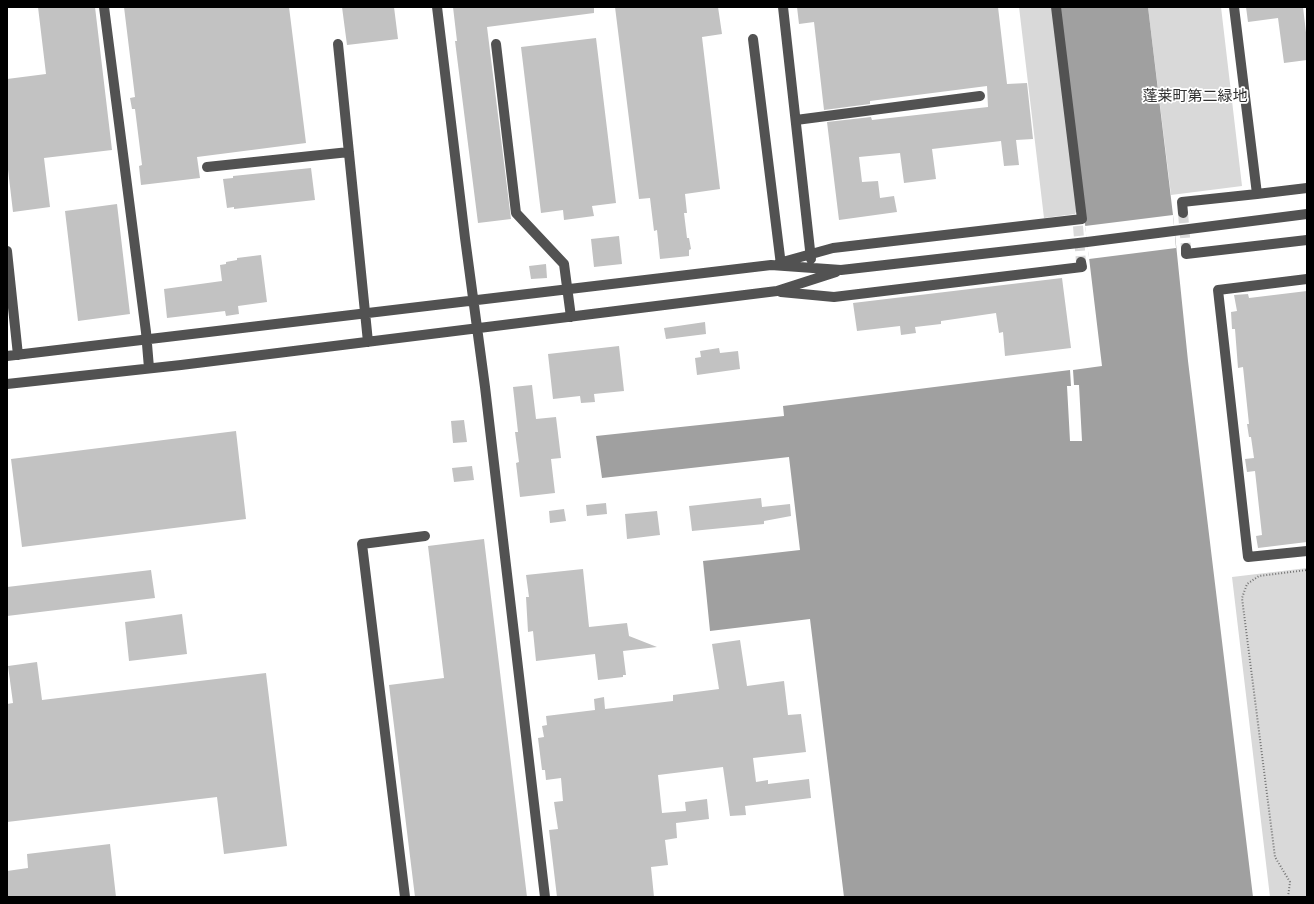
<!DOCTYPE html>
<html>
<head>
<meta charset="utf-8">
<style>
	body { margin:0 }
	#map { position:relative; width:1314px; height:904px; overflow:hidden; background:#fff; font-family:Cabin,sans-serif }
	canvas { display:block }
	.frame { position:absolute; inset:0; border:8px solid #000; pointer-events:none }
</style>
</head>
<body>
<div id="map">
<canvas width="1314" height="904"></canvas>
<div class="frame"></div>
</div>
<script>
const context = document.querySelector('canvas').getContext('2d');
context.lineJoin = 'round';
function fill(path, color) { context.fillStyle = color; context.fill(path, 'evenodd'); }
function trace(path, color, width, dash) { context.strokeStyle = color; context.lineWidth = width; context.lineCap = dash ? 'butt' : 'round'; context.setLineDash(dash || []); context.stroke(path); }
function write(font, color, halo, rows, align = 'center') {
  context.font = font + ' Cabin,"Noto Sans JP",sans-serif'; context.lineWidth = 3.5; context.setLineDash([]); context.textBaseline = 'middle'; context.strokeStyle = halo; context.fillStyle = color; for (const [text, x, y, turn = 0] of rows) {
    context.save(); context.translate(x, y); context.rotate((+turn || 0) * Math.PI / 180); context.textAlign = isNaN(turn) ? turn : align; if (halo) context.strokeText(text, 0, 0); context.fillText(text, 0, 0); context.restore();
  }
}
fill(new Path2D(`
	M1019 7H1052L1077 210 1075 214 1044 218Z
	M1148 7H1221L1242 186 1171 195Z
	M1307 568V897H1270L1232 577Z`), '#d9d9d9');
fill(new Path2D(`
	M1059 7H1148L1173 215 1188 361 1253 897H844L810 619 710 631 703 561 800 550 789 457 602 478 596 436 784 416 783 406 1070 370 1071 386H1067L1070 441H1082L1079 385H1074L1073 370 1102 366Z`), '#a0a0a0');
fill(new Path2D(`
	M1173 215 1176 248 1089 259 1085 226Z`), '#fff');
fill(new Path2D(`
	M38 7H95L112 150 44 158 50 207 13 212 7 161V79L46 74Z
	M124 7H289L306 143 197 157 200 178 141 185 139 166 142 165 135 109H132L130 98 135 97Z
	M342 7H394L398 39 347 45Z
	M453 7H594V13L487 27 511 219 478 223 455 41H457Z
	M615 7H718L722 34 702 37 720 189 685 194 687 213H684L687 238H689L691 249 689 250V256L660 259 657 230 654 231 650 198 639 199Z
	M797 7H998L1007 84 1027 83 1033 139 1016 140 1019 165 1004 166 1001 141 932 149 936 179 904 183 900 153 859 157 862 182 878 181 880 198 894 196 897 212 839 220 827 122 871 117 872 120 988 107 987 86 870 101V104L824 110 814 22 799 24Z
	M1246 7H1303L1307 41V60L1284 63 1278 18 1248 22Z
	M596 38 616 203 592 206 594 216 564 220 563 210 541 213 521 47Z
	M311 168 315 200 234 209V207L227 208 223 179 233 178V176Z
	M117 204 130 314 78 321 65 211Z
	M619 236 622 264 594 267 591 239Z
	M261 255 267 302 238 306 239 314 226 316 225 311 167 318 164 289 222 281 220 265 226 264V262L237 260V258Z
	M546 264 547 278 531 279 529 266Z
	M1062 278 1071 348 1005 356 1003 332 999 333 996 313 941 321V324L915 327 916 333 901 335 900 326 857 331 853 303Z
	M1307 291V542L1258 548 1256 536 1262 535 1255 471 1247 472 1245 459 1254 458 1251 437H1249L1247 424H1249L1243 367 1238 368 1235 329H1232L1231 312 1237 311 1234 295 1248 294 1249 298Z
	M705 322 706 334 666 339 664 328Z
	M619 346 624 391 594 394 595 402 581 403 580 396 553 399 548 354Z
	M719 348 720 353 738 351 740 369 697 375 695 358 701 357 700 351Z
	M532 385 536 419 556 417 561 458 551 459 555 493 520 497 516 463 519 462 515 432H518L513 387Z
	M464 420 467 442 453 443 451 421Z
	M236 431 246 519 22 547 11 459Z
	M472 466 474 480 454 482 452 468Z
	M761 498 762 507 790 504 791 516 764 521V524L692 531 689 506Z
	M606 503 607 514 587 516 586 505Z
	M564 509 566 521 550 523 549 511Z
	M657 511 660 535 627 539 625 514Z
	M484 539 527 897H415L389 685 444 678 428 546Z
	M583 569 589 627 627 623 629 636 657 647 623 651 626 675H623V677L598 680 595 654 536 661 533 631 528 632 526 597H529L526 575Z
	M151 570 155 598 7 616V587Z
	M182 614 187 654 129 661 125 622Z
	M740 640 747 686 784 681 788 715 801 714 806 752 753 758 756 782 768 780V784L809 779 811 798 745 806 746 815 730 816 723 767 658 775 662 813 686 811 685 802 707 799 709 819 676 823 677 838 665 840 668 865 651 867 654 897H557L549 830 558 829 554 802 563 801 561 778 546 780 545 770H542L538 738 544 737 542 726 547 725 546 716 595 710 594 699 604 697 605 709 673 701V695L719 689 712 644Z
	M37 662 42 700 266 673 287 846 224 854 217 797 7 822V704L13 703 8 666Z
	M110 844 116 897H7V871L28 868 27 854Z`), '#c2c2c2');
trace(new Path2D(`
	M1183 213 1186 248
	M1078 226 1081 262`), '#d9d9d9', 10, [10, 5]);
trace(new Path2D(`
	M1288 897 1290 882 1275 857 1242 598 1247 584 1259 576 1307 570`), '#747474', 2, [1, 2]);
trace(new Path2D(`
	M104 7 146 332 149 368
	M437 7 465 238 485 387 545 897
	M783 7 811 259
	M1234 7 1257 194 1307 188
	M753 39 781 265
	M338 44 368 342
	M496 44 516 213 564 264 571 317
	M796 120 980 96
	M207 167 349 152
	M1183 213 1182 202 1257 194
	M1186 248V254L1307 240
	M7 251 18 355
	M779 263 833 248 1082 219 1056 7
	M1307 279 1218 290 1248 557 1307 551
	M781 292 834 297 1082 267 1081 262
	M7 356 771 265 841 270 1087 242 1307 214
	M7 384 181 365 777 291 836 272
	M405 897 362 544 425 536`), '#525252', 10);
write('15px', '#303030', '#fff', [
	["蓬莱町第二緑地",1195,97]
]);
</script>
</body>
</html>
